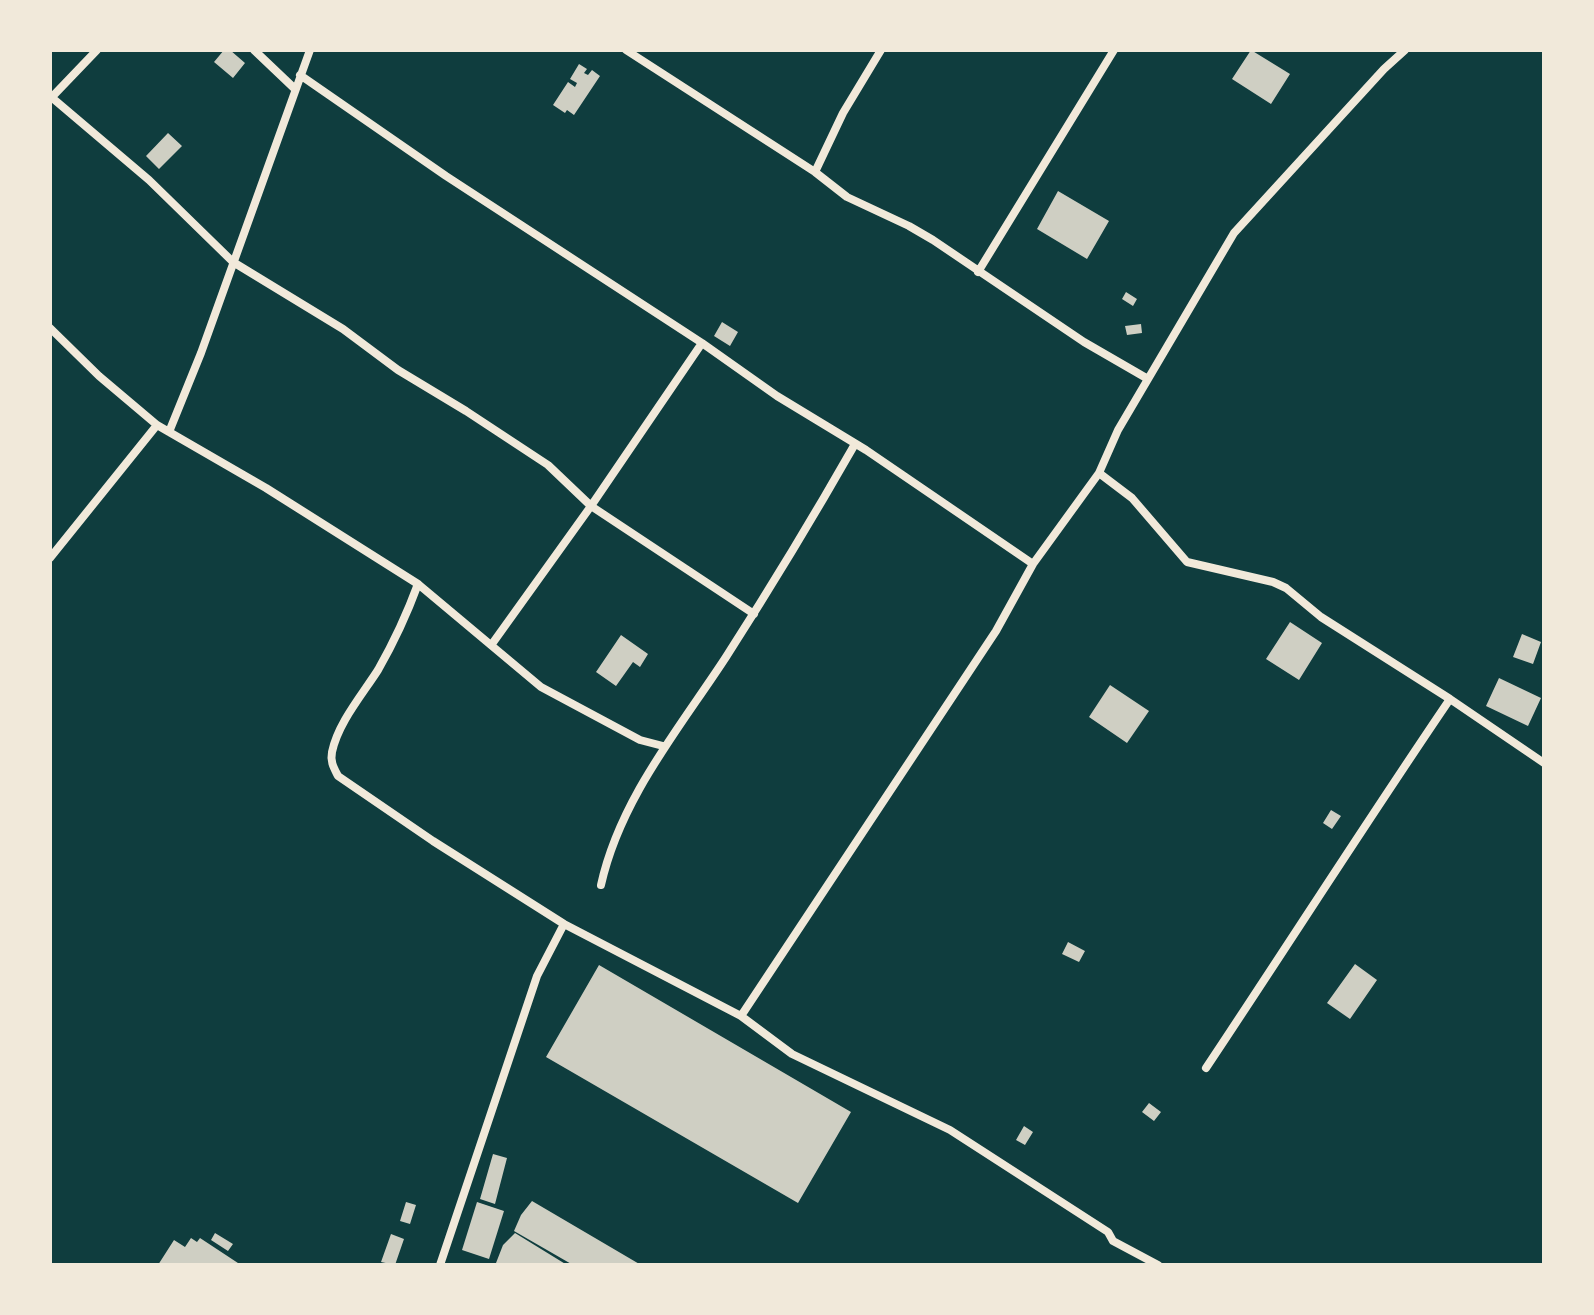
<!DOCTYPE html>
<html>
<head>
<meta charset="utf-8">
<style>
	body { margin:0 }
	#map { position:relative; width:1594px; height:1315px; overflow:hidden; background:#0f3d3e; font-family:"Crimson Pro",serif }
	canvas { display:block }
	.frame { position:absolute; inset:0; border:52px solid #f1e9da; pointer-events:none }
</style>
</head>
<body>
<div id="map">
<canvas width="1594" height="1315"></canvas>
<div class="frame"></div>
</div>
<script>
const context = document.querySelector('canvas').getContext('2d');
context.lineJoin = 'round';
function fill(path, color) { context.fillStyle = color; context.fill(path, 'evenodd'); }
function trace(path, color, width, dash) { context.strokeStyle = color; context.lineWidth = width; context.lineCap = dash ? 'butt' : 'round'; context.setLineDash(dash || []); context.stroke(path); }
fill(new Path2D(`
	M224 50H230L245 63 233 78 214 62Z
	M1251 50 1290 74 1271 104 1232 79Z
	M579 64 587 69 584 73 588 75 592 70 600 76 574 115 567 110 565 113 553 105 568 82 575 87 577 83 570 79Z
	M168 133 182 146 159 169 146 156Z
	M1058 191 1109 221 1087 259 1037 229Z
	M1126 292 1137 299 1133 306 1122 299Z
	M722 322 738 332 730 346 714 336Z
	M1141 324 1142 333 1127 335 1125 326Z
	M1290 622 1322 643 1299 680 1266 659Z
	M1522 634 1541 642 1533 664 1513 657Z
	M621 635 648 654 640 667 633 662 616 686 596 672Z
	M1499 678 1541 698 1528 726 1486 706Z
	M1110 685 1149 711 1127 743 1089 717Z
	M1331 810 1341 816 1332 829 1323 823Z
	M1068 942 1085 951 1079 962 1062 954Z
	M1355 964 1377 980 1350 1019 1327 1003Z
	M599 965 851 1112 798 1203 546 1057Z
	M1149 1103 1161 1112 1154 1121 1142 1112Z
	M1024 1126 1033 1132 1025 1145 1016 1140Z
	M493 1154 507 1158 495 1204 480 1199Z
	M532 1201 641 1265H573L514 1231 521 1215Z
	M406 1202 416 1205 410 1224 400 1221Z
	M477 1202 504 1211 489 1259 462 1250Z
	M215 1233 233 1244 228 1251 211 1240Z
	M515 1233 567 1265 496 1263 503 1245Z
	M391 1234 404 1239 395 1265 381 1262Z
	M191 1238 197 1242 200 1238 241 1265H158L174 1240 185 1247Z`), '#cfcfc3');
trace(new Path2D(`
	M254 50 295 89
	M626 50 815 172 847 197 909 226 933 240 1084 342 1148 379
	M300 75 446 176 702 343 777 396 866 450 1033 564
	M50 96 149 180 233 262 343 329 398 370 466 411 548 465 591 506 754 614
	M51 98 97 50
	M815 172 843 113 881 50
	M978 272 1114 50
	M50 328 99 376 157 425 266 488 418 584 541 687 640 740 663 746
	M169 432 201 353 310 50
	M1099 473 1132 498 1187 562 1273 582 1286 588 1321 617 1450 699 1544 763
	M50 558 157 425
	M418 584C407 614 394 642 378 670 362 695 338 723 332 752 330 762 334 768 338 776L433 841 564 924 741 1016 996 631 1033 564 1099 473 1118 430 1234 233 1384 69 1405 50
	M492 644 591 506 702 343
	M601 885C620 799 679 729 726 657 771 587 814 516 855 444
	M741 1016 792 1054 950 1130 1108 1232 1113 1241 1158 1265
	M1206 1068C1288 945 1367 821 1450 699
	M440 1265 537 976 564 924`), '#f1e9da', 8);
</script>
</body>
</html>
